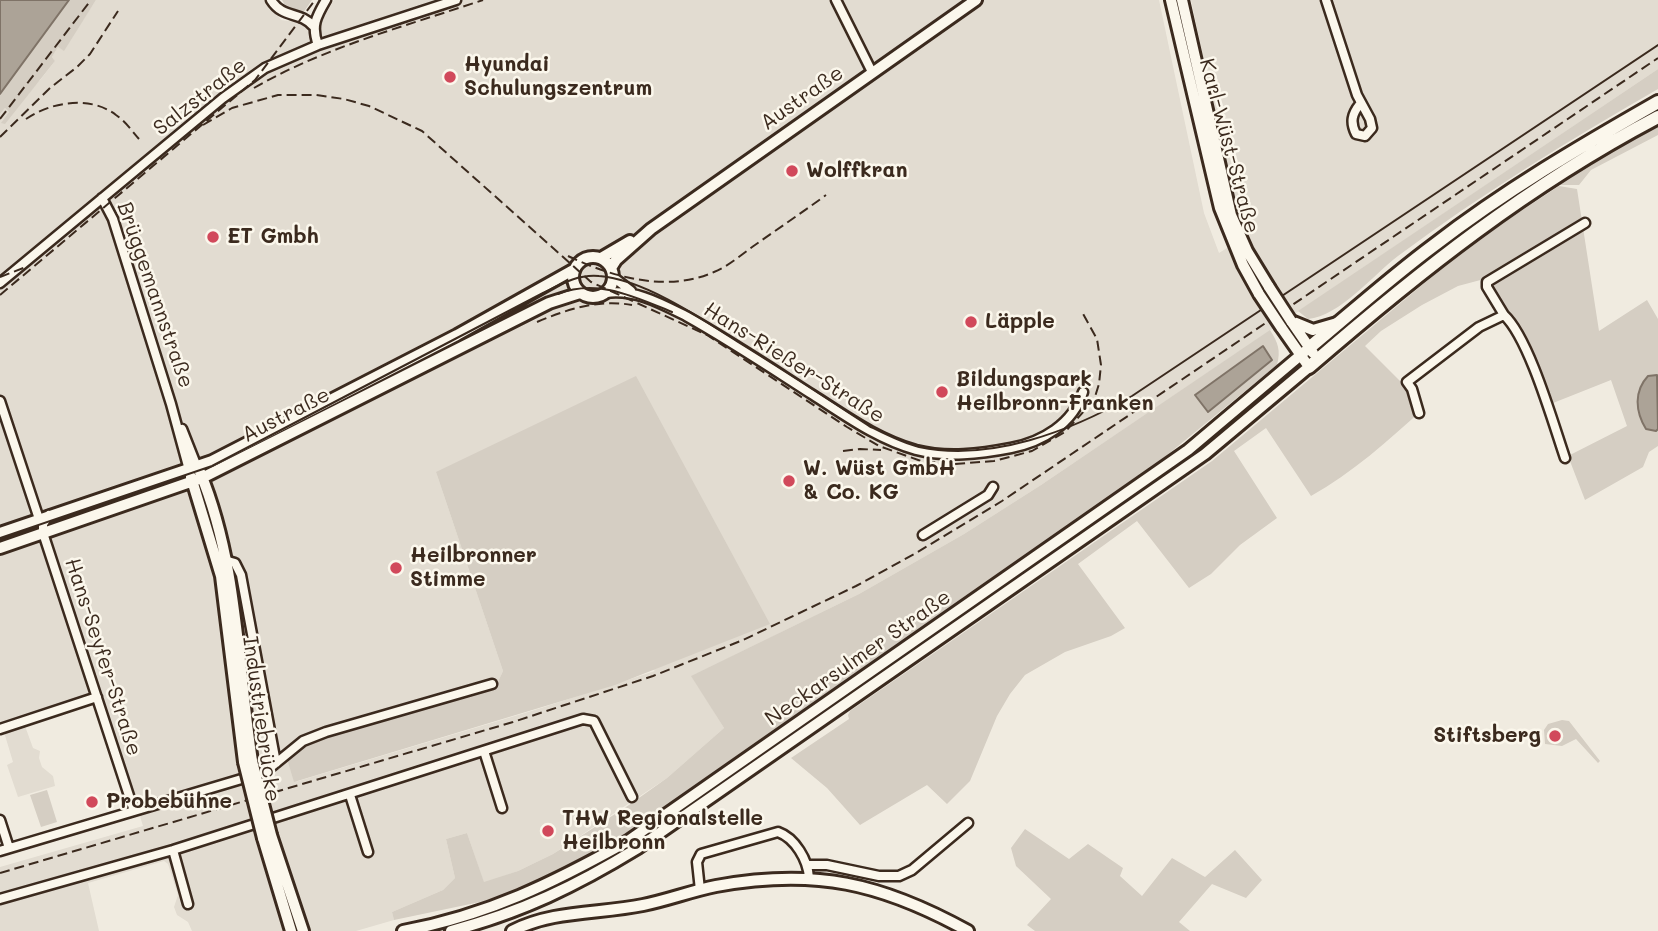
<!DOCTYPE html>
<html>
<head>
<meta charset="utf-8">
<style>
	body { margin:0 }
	canvas { display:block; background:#f0ebe0 }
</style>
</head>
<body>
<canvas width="1658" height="931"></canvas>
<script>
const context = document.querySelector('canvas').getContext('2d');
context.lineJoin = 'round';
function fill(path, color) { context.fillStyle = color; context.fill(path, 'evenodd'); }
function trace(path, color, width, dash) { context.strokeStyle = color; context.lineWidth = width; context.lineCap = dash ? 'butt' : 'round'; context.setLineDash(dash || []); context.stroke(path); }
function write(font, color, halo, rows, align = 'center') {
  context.font = font + ' Mali,sans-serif'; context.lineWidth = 5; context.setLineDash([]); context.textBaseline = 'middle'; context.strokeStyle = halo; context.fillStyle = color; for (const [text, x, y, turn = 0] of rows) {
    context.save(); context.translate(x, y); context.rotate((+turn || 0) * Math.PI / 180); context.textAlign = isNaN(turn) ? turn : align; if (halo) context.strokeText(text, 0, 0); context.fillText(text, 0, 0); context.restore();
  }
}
fill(new Path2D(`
	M96 0H267L281 20 319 25 334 0H1159L1204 213 1219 253 1248 235 1241 220 1231 186 1191 0H1658V69L1041 485 964 534 859 594 692 676 724 728 667 778 553 854 518 871 484 883 467 833 446 839 455 878 443 890 392 912 394 920 356 931H192L188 922 177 915 174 907 178 895 168 864 164 861 88 883 99 931H0V867L143 826 102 693 0 726V114L5 108 9 112 2 122 41 79 55 61 52 57 58 47 63 50ZM436 472 655 671 538 709 295 782 495 688 503 671Z
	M25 726 33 748 40 751 39 758 42 767 53 776 55 786 18 797 7 765 13 762 4 732Z`), '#e2dcd1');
fill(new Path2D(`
	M69 0H96L64 51 58 47 52 57 55 61 5 124 1 123 9 112 5 108 0 114V94Z
	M282 0H312L303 13 288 10Z
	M1658 69V89C1568 141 1481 194 1398 256 1373 275 1340 316 1308 319L1298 311Z
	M1658 107V111L1628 127 1321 350 1315 349 1429 254 1508 198Z
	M1658 124V135L1591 170 1579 185H1552L1533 196 1443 261 1356 332 1429 270 1521 203Z
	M1559 186 1577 189 1599 331 1647 300 1658 319V446L1649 452 1643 467 1585 500 1568 456 1627 426 1611 380 1548 405 1488 278 1458 286 1422 305 1381 331 1365 346 1402 383 1412 377C1419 385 1419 399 1423 409 1388 441 1352 473 1311 496L1266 428 1234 451 1277 518 1240 545 1211 574 1189 588 1137 521 1078 564 1125 628 1111 636 1065 652 1025 675 1010 694 997 716 970 781 947 804 927 785 860 825 827 788 791 758 849 719 848 715 850 711 1212 461 1471 244Z
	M1270 330C1278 343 1281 350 1277 365L1161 460 1018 564 615 843 585 859 499 898 394 920 392 912 443 890 455 878 446 839 467 833 484 882 518 871 553 854 629 805 667 778 724 728 691 676 859 594 964 534 1041 485Z
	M1290 370 1292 372 1183 465 641 842 548 893 477 919 436 931H422C454 921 488 913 520 901 565 885 605 860 645 835L1095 523 1190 453Z
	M636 376 770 624 615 685 294 782 288 762 304 743 485 687 495 688 503 671 436 472Z
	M1186 473 657 842 612 869 578 886Z
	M1562 720 1569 721 1600 761 1598 763 1576 739 1562 746 1545 744 1544 730 1548 724Z
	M47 790 57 822 41 827 30 795Z
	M1025 829 1069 859 1088 844 1123 868 1120 876 1142 896 1172 858 1205 877 1235 850 1262 880 1246 898 1212 884 1179 922 1190 931H1035L1027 925 1051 899 1016 866 1011 848Z`), '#d5cec3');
const water = new Path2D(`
	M0 0H69L0 94Z
	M1263 346 1272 360 1208 412 1195 395Z
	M1657 375 1658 429 1656 431 1646 429C1635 411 1634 391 1648 376Z`);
fill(water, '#aca397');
trace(water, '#7f7367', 2);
const minor = new Path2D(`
	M271 0C283 19 300 11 313 26
	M836 0 872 72
	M1326 0 1357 95 1370 119 1372 128 1365 136 1356 134C1350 122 1352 114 1360 104
	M318 45C311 26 316 17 326 0
	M102 198 113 219 171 404 189 470
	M613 277 631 291
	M0 283 223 98 265 68 318 45 456 0
	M606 293C635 289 660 303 686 316 729 340 771 368 813 395 846 416 877 439 916 450 947 458 980 454 1011 448 1042 442 1073 424 1083 392
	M1504 315C1529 338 1553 423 1565 458
	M0 401 39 519
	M1419 413 1412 389 1407 382 1479 327 1504 315 1487 287V282L1585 223
	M182 429 197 467
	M49 515 43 524V533L134 811
	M923 535 988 495 993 487
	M228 561 235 563 241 575 276 763
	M0 729 97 697
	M484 751 502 808
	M350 795 368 852
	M0 820 9 848
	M173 850 188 904
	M0 851 265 772 303 741 326 732 492 684
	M809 865H827L879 876H899L912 870 968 823
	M700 890 697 862 701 854 778 832C795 838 808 860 809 878
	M0 899 173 850 583 719 594 721 632 797`);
const major = new Path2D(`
	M1171 0 1220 208 1243 265 1259 294
	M1182 0 1231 215 1247 251 1269 287
	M573 277a20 20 0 1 1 40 0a20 20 0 1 1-40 0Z
	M601 258 630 241
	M611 268 616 260 651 229 976 0
	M1291 321 1313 330 1337 323
	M1291 321 1313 353
	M200 472C238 564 237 664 252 761
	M191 477 221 576 244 762
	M0 533 212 461 457 335 573 270
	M0 548 202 478 549 303 580 293
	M271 835 303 931
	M263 838 291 931
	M403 931C488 915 553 883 628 841L1188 450 1309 348
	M451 931C522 912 576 886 638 848L1205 454 1309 367 1281 327
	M512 931C553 910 599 914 643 905 668 900 691 891 716 886 815 868 881 883 968 931`);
const highway = new Path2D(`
	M1309 348C1350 314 1390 278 1433 246 1504 191 1581 146 1658 102
	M1309 367C1420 271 1527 186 1658 117`);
trace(minor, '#3b2a1e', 13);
trace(major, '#3b2a1e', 16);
trace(highway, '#3b2a1e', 18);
trace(minor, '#fbf7ec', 8);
trace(major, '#fbf7ec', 10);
trace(highway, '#fbf7ec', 12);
trace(new Path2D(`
	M558 294C597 278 635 297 672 312
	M0 538 212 466 543 293C561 284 578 274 599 276 643 279 701 318 738 342 782 369 826 398 869 426 885 434 902 443 919 447 991 462 1071 431 1132 396L1658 45`), '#3b2a1e', 2);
trace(new Path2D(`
	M254 88C325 47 406 26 483 0
	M0 119 91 0
	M26 119C51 102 90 95 116 115 125 121 132 131 139 139
	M203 125 232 108 278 95H316L344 99 369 106 422 131 591 282 707 335 847 427 879 446 921 461 955 464 994 461 1032 451 1065 432 1094 400 1099 384 1101 365 1097 339 1082 312
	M0 137 50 88 77 67 90 54 118 11
	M568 256C612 277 667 293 714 272 729 266 742 254 755 245 779 228 803 212 826 195
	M0 277 26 267
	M0 295 255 80 315 0
	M537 322C568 309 598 299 632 305
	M843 451 860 449 881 450
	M0 873 513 722 653 676 743 640 856 586 916 553 1002 501 1658 58`), '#3b2a1e', 2, [10, 5]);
const majorBridge = new Path2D(`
	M1269 287 1291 321
	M1259 294 1281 327
	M252 761 271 835
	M244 762 263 838`);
trace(majorBridge, '#3b2a1e', 16, []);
trace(majorBridge, '#fbf7ec', 10);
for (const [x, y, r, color] of [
	[450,77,7,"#d1495b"],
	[792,171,7,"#d1495b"],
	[213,237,7,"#d1495b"],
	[971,322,7,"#d1495b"],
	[942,392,7,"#d1495b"],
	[789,481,7,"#d1495b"],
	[396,568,7,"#d1495b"],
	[1555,736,7,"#d1495b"],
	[92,802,7,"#d1495b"],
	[548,831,7,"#d1495b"]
]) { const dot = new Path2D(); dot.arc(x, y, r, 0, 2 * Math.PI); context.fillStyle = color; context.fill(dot); trace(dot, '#fbf7ec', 2.5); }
write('bold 21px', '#3b2a1e', '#fbf7ec', [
	["Hyundai",464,65],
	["Schulungszentrum",464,89],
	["Wolffkran",806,171],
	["ET Gmbh",227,237],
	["Läpple",985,322],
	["Bildungspark",956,380],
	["Heilbronn-Franken",956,404],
	["W. Wüst GmbH",803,469],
	["& Co. KG",803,493],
	["Heilbronner",410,556],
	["Stimme",410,580],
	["Stiftsberg",1541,736,"right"],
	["Probebühne",106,802],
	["THW Regionalstelle",562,819],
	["Heilbronn",562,843]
], 'left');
write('21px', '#3b2a1e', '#fbf7ec', [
	["Salzstraße",200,97,-38],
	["Austraße",802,98,-35],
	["Karl-Wüst-Straße",1229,146,75],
	["Brüggemannstraße",155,295,71],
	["Hans-Rießer-Straße",794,363,32],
	["Austraße",286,415,-27],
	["Hans-Seyfer-Straße",103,657,72],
	["Neckarsulmer Straße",858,658,-35],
	["Industriebrücke",261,719,82]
]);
</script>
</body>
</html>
